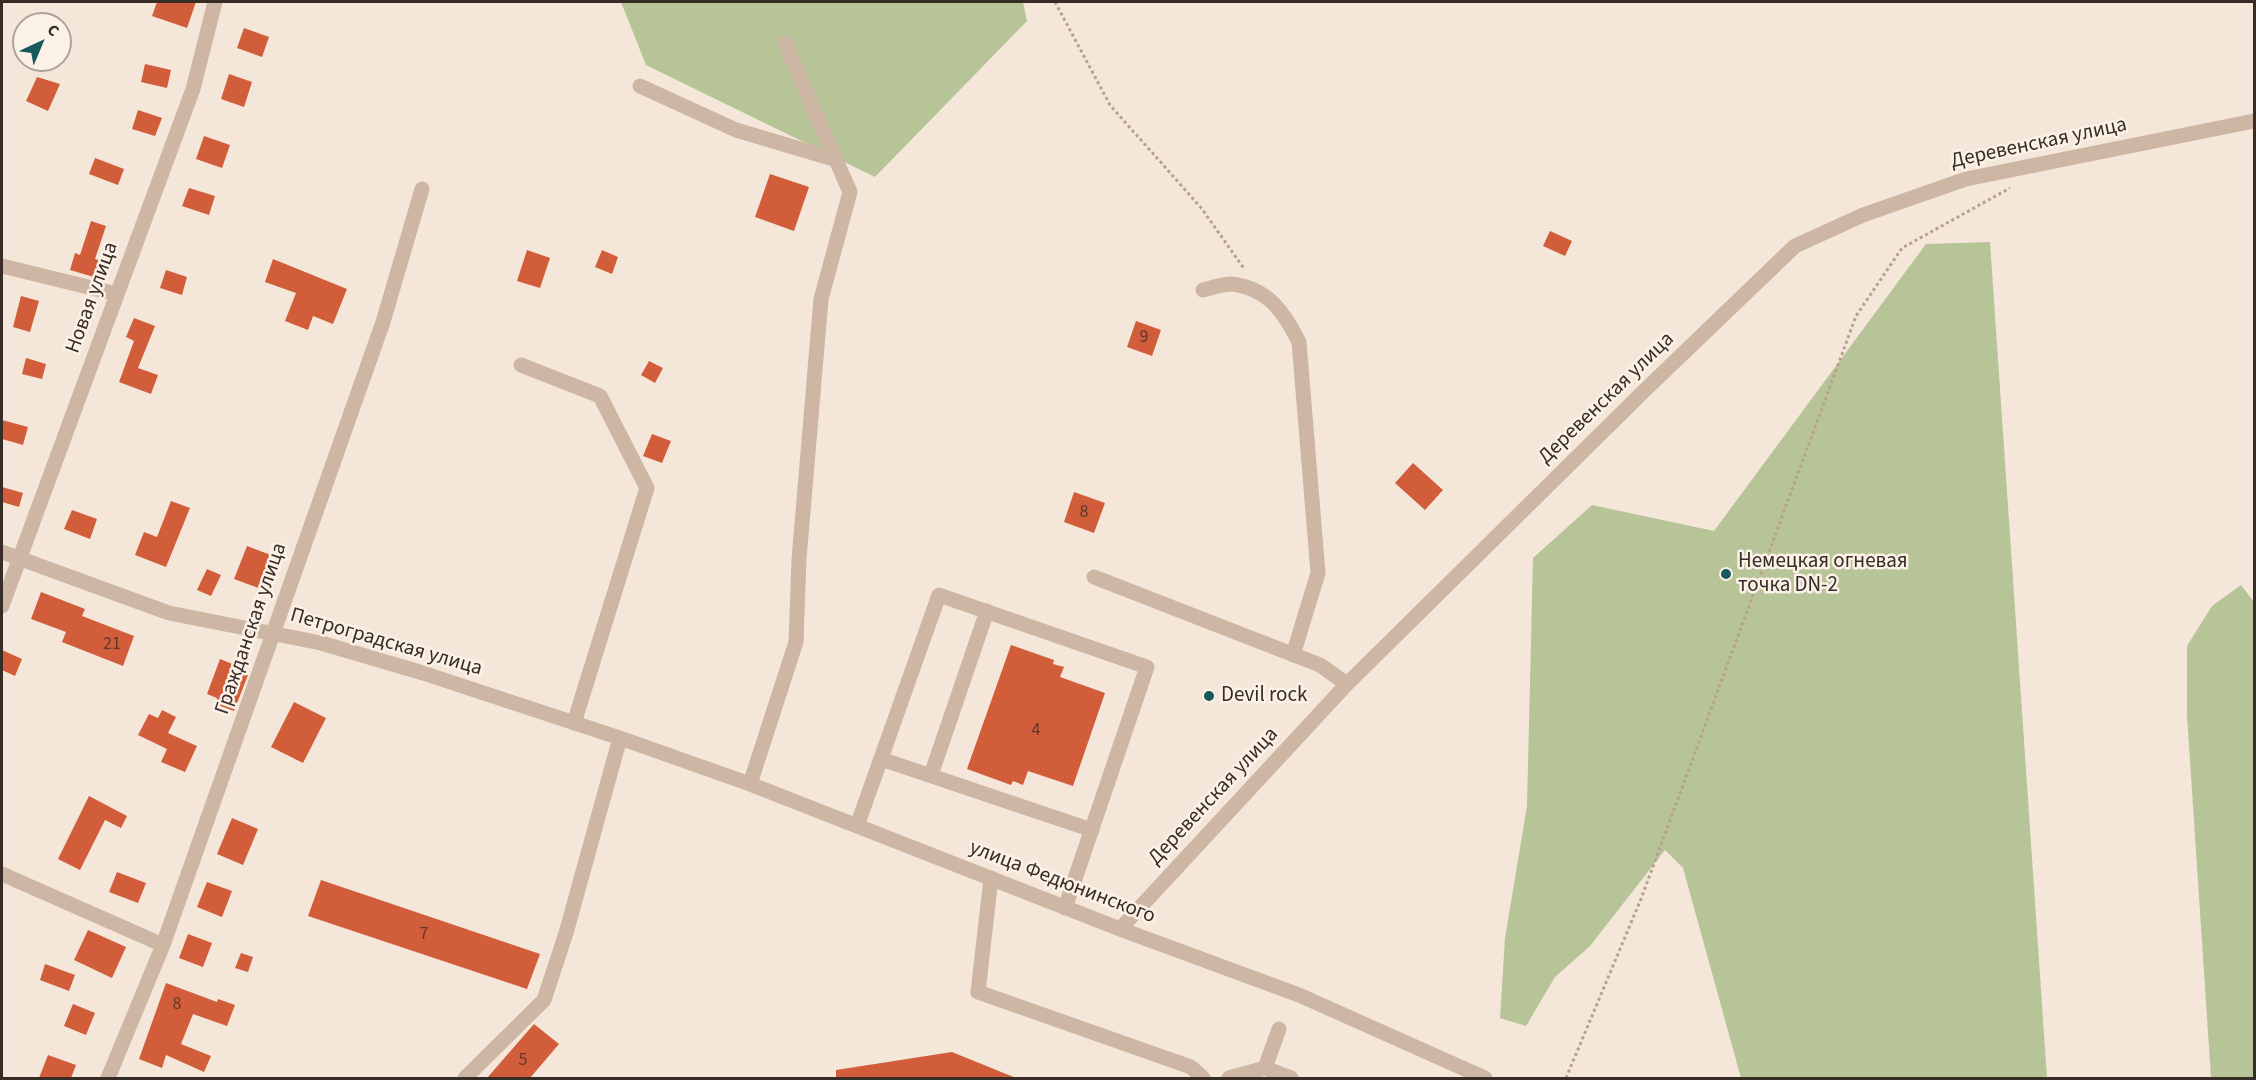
<!DOCTYPE html>
<html>
<head>
<meta charset="utf-8">
<style>
	body { margin:0 }
	#map { position:relative; width:2256px; height:1080px; overflow:hidden; background:#f4e7d9; font-family:"Source Sans 3",sans-serif }
	canvas { display:block }
	.frame { position:absolute; inset:0; border:3px solid #382c26; pointer-events:none }
	.north { position:absolute; left:12px; top:12px; width:60px; height:60px; box-sizing:border-box; background:#fbf1e6; border:2px solid #ada299; border-radius:50%; rotate:44deg; font-size:16px; font-weight:700; line-height:24px; text-align:center; color:#382c26 }
	.north::after { content:''; display:block; margin:auto; width:21px; height:27px; background:#18595d; clip-path:polygon(50% 0,100% 100%,50% 72%,0 100%) }
</style>
</head>
<body>
<div id="map">
<canvas width="2256" height="1080"></canvas>
<div class="frame"></div>
<div class="north">С</div>
</div>
<script>
const context = document.querySelector('canvas').getContext('2d');
context.lineJoin = 'round';
function fill(path, color) { context.fillStyle = color; context.fill(path, 'evenodd'); }
function trace(path, color, width, dash) { context.strokeStyle = color; context.lineWidth = width; context.lineCap = dash ? 'butt' : 'round'; context.setLineDash(dash || []); context.stroke(path); }
function write(font, color, halo, rows, align = 'center') {
  context.font = font + ' "Source Sans 3",sans-serif'; context.lineWidth = 5; context.setLineDash([]); context.textBaseline = 'middle'; context.strokeStyle = halo; context.fillStyle = color; for (const [text, x, y, turn = 0] of rows) {
    context.save(); context.translate(x, y); context.rotate((+turn || 0) * Math.PI / 180); context.textAlign = isNaN(turn) ? turn : align; if (halo) context.strokeText(text, 0, 0); context.fillText(text, 0, 0); context.restore();
  }
}
fill(new Path2D(`
	M621 2H1023L1027 21 875 177 646 65Z
	M1990 242 2047 1078H1741L1683 868 1665 850 1590 946 1555 977 1526 1026 1500 1018 1505 938 1527 806 1533 558 1592 505 1714 531 1926 244Z
	M2241 585 2254 602V1078H2211L2187 715V646L2212 606Z`), '#b6c498');
fill(new Path2D(`
	M157 2H196L187 28 152 16Z
	M244 28 269 37 262 57 237 48Z
	M145 64 171 70 167 88 141 82Z
	M229 74 252 82 244 107 221 99Z
	M37 77 60 84 48 111 26 101Z
	M138 110 162 118 155 136 132 129Z
	M204 136 230 145 222 168 196 159Z
	M95 158 124 169 118 185 89 174Z
	M770 174 809 187 794 231 755 217Z
	M189 188 215 196 209 215 182 206Z
	M91 221 106 226 95 259 109 263 104 280 70 270 75 253 80 255Z
	M1550 231 1572 241 1565 256 1543 246Z
	M527 250 550 258 540 288 517 281Z
	M602 250 618 257 612 274 595 267Z
	M273 259 347 289 333 324 313 316 308 330 285 321 296 293 265 282Z
	M166 270 187 277 182 295 160 288Z
	M21 296 39 301 30 332 13 327Z
	M134 318 155 326 138 368 158 375 151 394 119 382 134 341 126 337Z
	M1136 321 1161 330 1152 356 1127 347Z
	M26 358 46 364 42 379 22 374Z
	M649 361 663 368 655 383 641 375Z
	M2 420 28 427 23 445 2 439Z
	M652 434 671 441 662 463 643 456Z
	M1413 463 1443 490 1425 510 1395 483Z
	M2 487 23 493 19 507 2 502Z
	M1074 492 1105 503 1094 533 1064 522Z
	M171 501 190 508 166 567 135 555 144 532 157 537Z
	M72 510 97 519 90 539 64 529Z
	M247 546 276 557 264 590 234 579Z
	M207 569 221 575 211 596 197 590Z
	M41 592 85 609 82 616 134 636 123 666 62 642 66 632 31 619Z
	M1011 645 1054 660 1053 664 1064 667 1060 677 1105 693 1073 786 1028 771 1023 785 1013 781 1011 785 967 769Z
	M2 650 22 659 15 676 2 670Z
	M220 659 235 665 234 670 248 675 234 711 215 704 217 698 207 694Z
	M294 702 326 718 303 763 271 747Z
	M162 710 176 717 168 733 197 746 185 772 161 762 167 749 138 735 149 714 158 718Z
	M89 796 127 816 121 828 105 820 80 870 58 859Z
	M232 818 258 829 243 865 217 854Z
	M117 872 146 883 138 903 109 892Z
	M321 880 540 954 527 989 308 916Z
	M207 882 232 891 222 917 197 907Z
	M88 930 126 947 112 978 74 960Z
	M188 934 212 943 203 967 179 958Z
	M241 953 253 957 248 972 235 968Z
	M45 964 75 975 69 991 40 980Z
	M166 983 217 1002 218 999 235 1005 227 1026 193 1014 181 1044 211 1056 204 1072 166 1055 162 1068 139 1059Z
	M73 1004 95 1013 86 1035 64 1026Z
	M534 1024 559 1044 530 1078H487Z
	M952 1052 1016 1078H836V1070Z
	M48 1055 76 1065 71 1078H39Z`), '#d15d3a');
trace(new Path2D(`
	M1055 2 1110 105 1202 209 1245 270
	M1566 1078 1641 899 1856 316 1902 248 2010 188`), '#b9a08e', 3, [3, 3]);
trace(new Path2D(`
	M640 86 736 130 837 160
	M2 266 117 294
	M1203 290C1211 288 1222 284 1231 284 1268 288 1284 312 1299 342L1318 573 1293 655
	M521 365 600 396 647 488 574 723
	M2 552 169 613 321 643 423 673 620 738 750 784 1120 929 1299 995 1485 1078
	M1094 577 1320 665 1347 684
	M2 606 193 89 215 2
	M881 759 1092 830
	M931 775 987 611
	M750 784 796 642 799 559 821 299 850 192 785 43
	M857 826 939 595 1147 667 1065 908
	M2 874 163 945
	M991 878 978 992 1191 1067 1203 1078
	M1120 929 1347 684 1645 390 1795 246 1863 215 1966 179 2254 121
	M1265 1068 1279 1029
	M108 1078 163 945 383 322 422 189
	M465 1078 544 1000 566 933 620 738
	M1229 1078 1265 1068 1291 1078`), '#cdb6a4', 15);
for (const [x, y, r, color] of [
	[1726,574,6,"#18595d"],
	[1209,696,6,"#18595d"]
]) { const dot = new Path2D(); dot.arc(x, y, r, 0, 2 * Math.PI); context.fillStyle = color; context.fill(dot); trace(dot, '#fbf1e6', 2); }
write('18px', '#5e382b', null, [
	["9",1144,338],
	["8",1084,513],
	["21",112,645],
	["4",1036,731],
	["7",424,935],
	["8",177,1005],
	["5",523,1061]
]);
write('21px', '#382c26', '#fbf1e6', [
	["Деревенская улица",2039,144,-12],
	["Новая улица",93,298,-70],
	["Деревенская улица",1607,399,-44],
	["Гражданская улица",252,629,-71],
	["Петроградская улица",386,643,16],
	["Деревенская улица",1214,797,-47],
	["улица Федюнинского",1062,883,21]
]);
write('21px', '#382c26', '#fbf1e6', [
	["Немецкая огневая",1738,562],
	["точка DN-2",1738,586],
	["Devil rock",1221,696]
], 'left');
</script>
</body>
</html>
